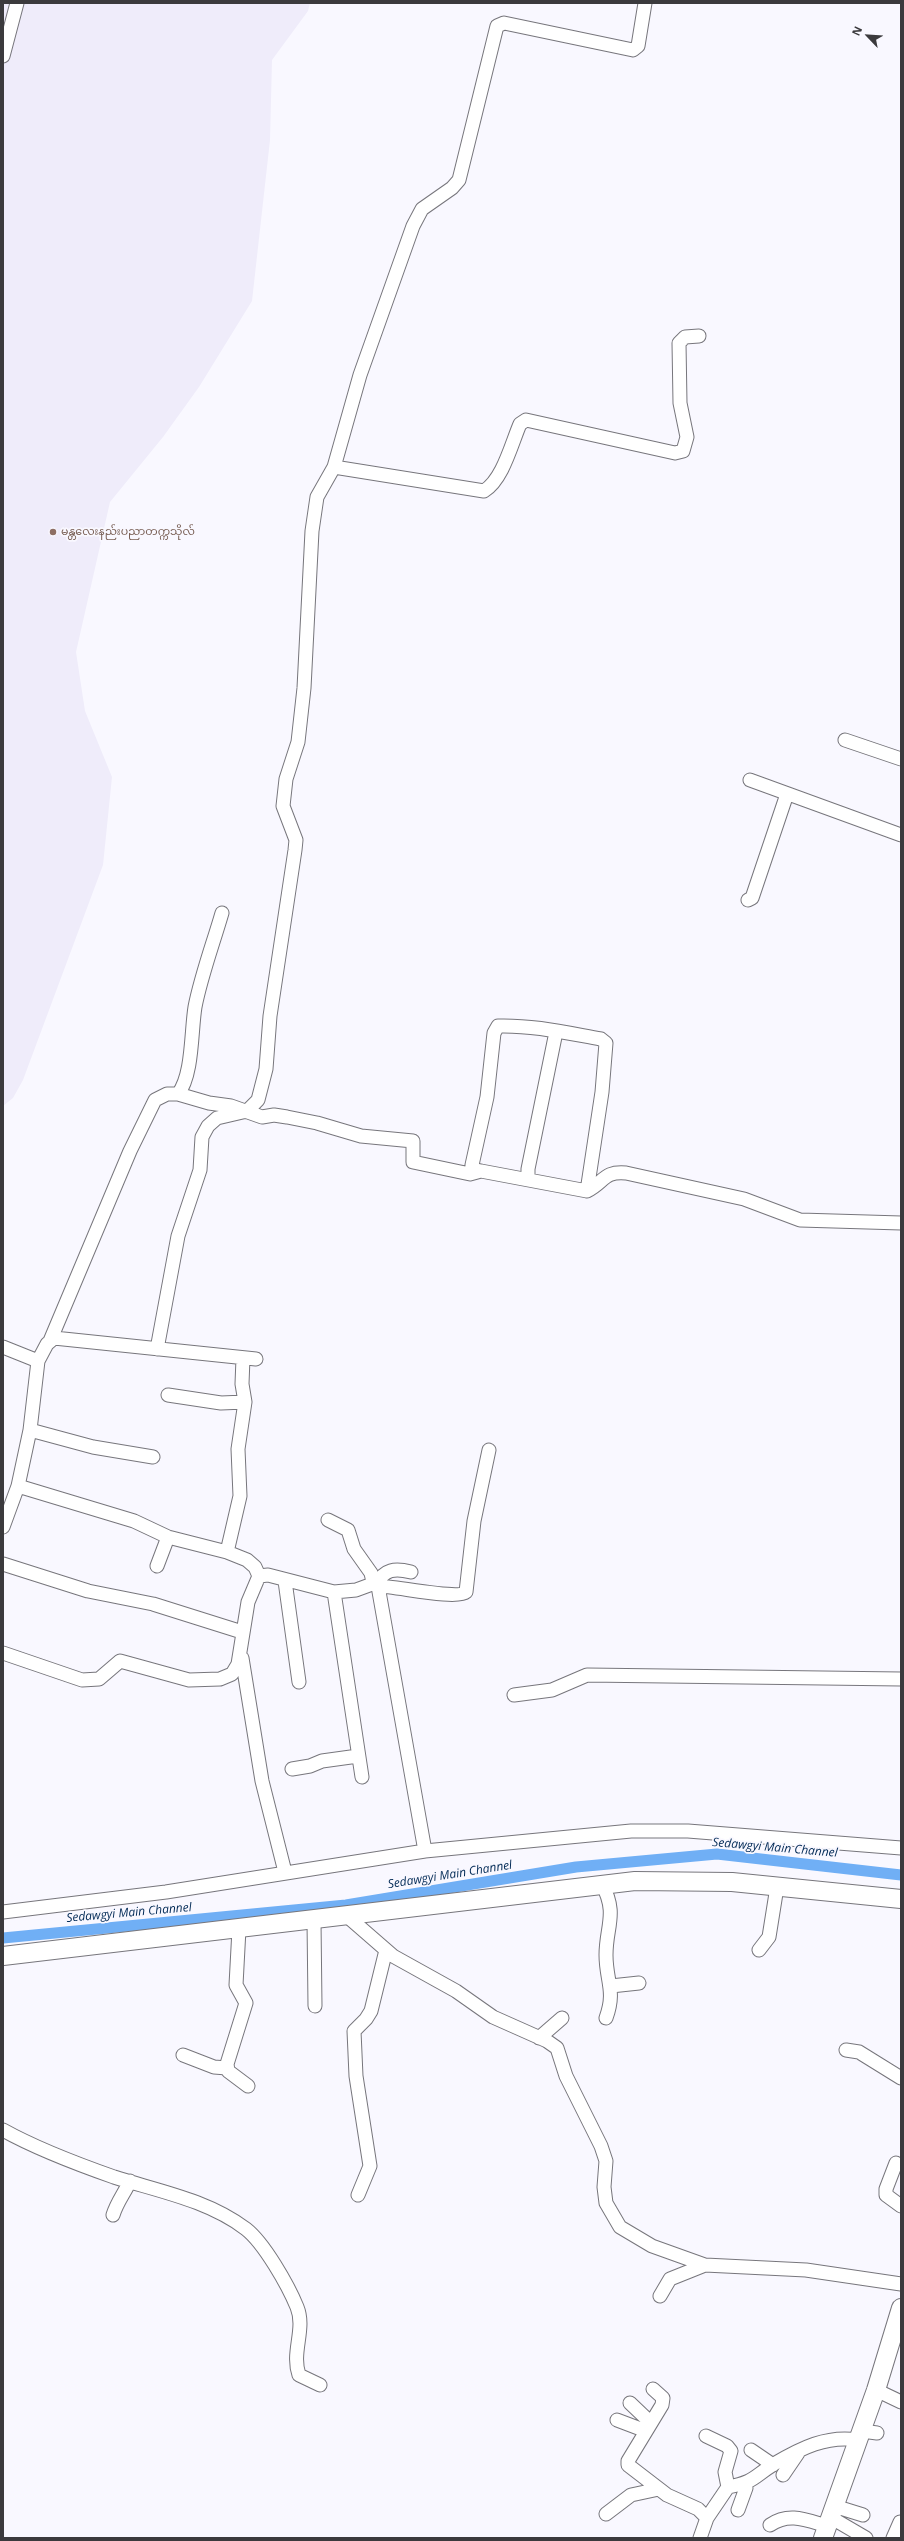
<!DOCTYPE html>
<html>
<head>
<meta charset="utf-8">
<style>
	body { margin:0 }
	#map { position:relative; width:904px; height:2541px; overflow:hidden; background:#f9f8ff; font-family:"Open Sans",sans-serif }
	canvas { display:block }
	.frame { position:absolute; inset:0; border:4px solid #3b3a3d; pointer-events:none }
	.north { position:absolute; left:848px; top:16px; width:40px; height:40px; -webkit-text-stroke:3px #f9f8ff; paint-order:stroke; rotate:295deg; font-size:11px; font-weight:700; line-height:16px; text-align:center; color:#3b3a3d }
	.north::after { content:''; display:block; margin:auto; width:14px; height:18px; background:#3b3a3d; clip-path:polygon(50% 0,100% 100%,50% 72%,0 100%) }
</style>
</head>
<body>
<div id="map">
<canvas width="904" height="2541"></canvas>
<div class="frame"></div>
<div class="north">N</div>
</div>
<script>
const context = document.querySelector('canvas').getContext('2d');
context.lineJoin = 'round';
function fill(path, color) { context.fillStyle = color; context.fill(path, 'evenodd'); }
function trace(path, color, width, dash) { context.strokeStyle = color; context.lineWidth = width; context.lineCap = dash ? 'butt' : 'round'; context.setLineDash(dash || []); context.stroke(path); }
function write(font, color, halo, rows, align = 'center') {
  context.font = font + ' "Open Sans","Noto Sans Myanmar",sans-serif'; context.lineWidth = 3.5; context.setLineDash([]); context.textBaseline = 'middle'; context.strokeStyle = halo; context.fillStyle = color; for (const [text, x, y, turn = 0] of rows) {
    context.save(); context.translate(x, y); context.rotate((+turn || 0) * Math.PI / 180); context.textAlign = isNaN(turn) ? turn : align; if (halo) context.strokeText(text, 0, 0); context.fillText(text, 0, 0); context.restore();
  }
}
fill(new Path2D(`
	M3 3H310L308 11 272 60 270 140 252 301 199 387 163 437 110 502 76 652 85 711 112 777 103 865 23 1080 13 1098 3 1106Z`), '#efecfa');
trace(new Path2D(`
	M3 1938 346 1905 576 1867 717 1854 901 1875`), '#70aff5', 11);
const street = new Path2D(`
	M3 56 17 3
	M334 467 484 491C503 479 511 445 520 424L526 420 675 453 683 451 687 437 680 403 679 343 685 337 699 336
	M845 740 901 759
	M750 780 901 835
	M748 900 752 898 787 794
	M178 1094 209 1103 231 1106 262 1117 274 1115 287 1117 317 1123 361 1136 413 1141V1162L470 1174 481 1171 587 1191C605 1182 603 1171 626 1173L744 1199 800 1220 901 1223
	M481 1171 472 1169V1165L487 1097 494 1033 498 1026C533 1025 567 1033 601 1039L606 1043 602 1092 587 1191
	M528 1178V1169L556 1032
	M50 1341 130 1151 155 1100 167 1094H178C193 1075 191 1031 195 1007 201 976 213 944 222 913
	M3 1347 38 1361
	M157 1349 178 1236 200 1170 202 1137 208 1126 217 1118 247 1111 258 1100 266 1069 270 1016 295 850 296 840 283 806 286 779 298 742 304 688 312 531 317 497 334 467 360 375 413 226 422 209 452 188 459 180 497 26 504 23 633 50 638 46 645 3
	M168 1395 221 1403 245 1402
	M30 1430 93 1447 153 1457
	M18 1486 134 1521 168 1537 227 1552 247 1560 255 1567 259 1576
	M328 1520 348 1530 354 1549 371 1573 373 1582
	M3 1527 18 1486 30 1430 38 1361 47 1344 54 1338 256 1359
	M227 1552 240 1496 238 1449 245 1402 242 1384 243 1358
	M3 1564 88 1591 153 1604 242 1632
	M157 1566 168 1537
	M285 1581 299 1682
	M377 1584C384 1569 395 1568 411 1572
	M378 1586C395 1586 457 1600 466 1592L474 1521 489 1450
	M334 1592 362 1777
	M3 1653 82 1680 99 1679 120 1661 189 1680 220 1679 232 1674 238 1664 248 1602 259 1576 268 1575 334 1592 356 1590 375 1583 378 1586 425 1851
	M242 1658 262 1781 285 1872
	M514 1695 552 1690 587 1675 901 1679
	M292 1769 310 1766 322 1761 358 1756
	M602 1884C618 1914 606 1926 606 1955 606 1981 616 1991 606 2018
	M3 1912 166 1892 425 1851 631 1831H688L901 1848
	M347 1916 393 1956 456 1991 493 2017 547 2041 557 2048 566 2076 601 2146 606 2161 604 2187 606 2203 620 2227 652 2246 705 2265 806 2270 901 2284
	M314 1921 315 2006
	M239 1929 236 1985 246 2003 227 2064 228 2071 248 2086
	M759 1950 769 1937 777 1887
	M611 1986 639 1983
	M539 2038 562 2018
	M846 2050 859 2052 901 2078
	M183 2055 214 2067 227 2068
	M3 2130C37 2149 77 2164 114 2177 158 2191 208 2200 246 2229 264 2243 288 2285 297 2307 306 2329 291 2352 299 2375L320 2385
	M896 2163 886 2189V2195L901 2206
	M358 2195 370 2166 356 2076 354 2031 366 2019 371 2011 386 1950
	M113 2215C117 2202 124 2194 130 2181
	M660 2296 670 2279 705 2265
	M653 2389 663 2398 662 2405 628 2461V2465L667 2495 698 2509 707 2518
	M876 2390 901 2402
	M630 2403 651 2423
	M617 2420 646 2431
	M862 2431 877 2433
	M706 2436 727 2446 731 2451 725 2472 728 2487
	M751 2450 773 2465
	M783 2475 798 2453
	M834 2506 863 2515
	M738 2510 746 2488 744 2484
	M606 2514 631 2495 659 2489
	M830 2517 866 2538
	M770 2525C789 2512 806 2520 827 2526
	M700 2538 707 2518 728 2487C755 2482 753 2477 774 2464 801 2448 827 2435 858 2440
	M893 2538 900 2522`);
const secondary = new Path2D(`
	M3 1956 635 1881 732 1882 901 1899
	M823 2538 876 2390 901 2308`);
trace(street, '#77767c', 15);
trace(secondary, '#77767c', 20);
trace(street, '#fff', 13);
trace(secondary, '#fff', 18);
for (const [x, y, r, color] of [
	[53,532,4,"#8d6e63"]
]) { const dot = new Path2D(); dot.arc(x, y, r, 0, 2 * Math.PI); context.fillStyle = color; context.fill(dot); trace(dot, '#f9f8ff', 1.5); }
write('11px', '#785e54', '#f9f8ff', [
	["မန္တလေးနည်းပညာတက္ကသိုလ်",61,532]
], 'left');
write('italic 12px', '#002955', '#f9f8ff', [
	["Sedawgyi Main Channel",775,1848,5],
	["Sedawgyi Main Channel",450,1875,-9],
	["Sedawgyi Main Channel",129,1913,-5]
]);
</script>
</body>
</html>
